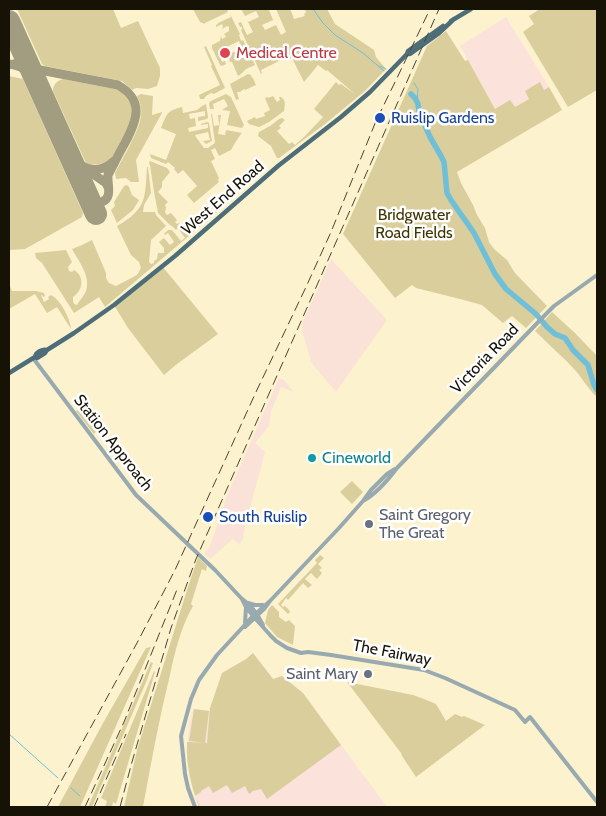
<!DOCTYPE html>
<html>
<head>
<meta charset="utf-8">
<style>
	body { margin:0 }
	#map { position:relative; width:606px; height:816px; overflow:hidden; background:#fcf3ce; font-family:Cabin,sans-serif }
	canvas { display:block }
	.frame { position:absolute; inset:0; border:10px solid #161306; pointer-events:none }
</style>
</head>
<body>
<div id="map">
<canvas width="606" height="816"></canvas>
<div class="frame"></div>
</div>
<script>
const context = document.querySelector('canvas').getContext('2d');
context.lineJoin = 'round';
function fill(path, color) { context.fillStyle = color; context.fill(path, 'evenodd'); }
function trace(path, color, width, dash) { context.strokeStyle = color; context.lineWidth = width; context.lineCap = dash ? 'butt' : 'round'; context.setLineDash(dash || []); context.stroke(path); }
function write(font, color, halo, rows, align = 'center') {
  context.font = font + ' Cabin,sans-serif'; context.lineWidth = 5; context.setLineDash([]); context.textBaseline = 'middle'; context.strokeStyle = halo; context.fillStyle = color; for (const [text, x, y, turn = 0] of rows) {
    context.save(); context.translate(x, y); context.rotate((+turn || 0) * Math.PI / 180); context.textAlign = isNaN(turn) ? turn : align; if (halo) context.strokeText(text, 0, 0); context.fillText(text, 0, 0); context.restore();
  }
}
fill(new Path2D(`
	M331 259 387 320 336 392 314 366 311 361 306 345 304 337 303 336 302 324Z
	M279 378 284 380 294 392 281 387 271 412 269 426 255 443 265 452 245 527 243 539 239 545 233 539 210 559 204 554 209 548 218 523 217 521 225 504 224 503 226 498Z`), '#fbe2d9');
fill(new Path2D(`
	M506 17 549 87 515 107 495 109 460 46Z
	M253 653 273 679 282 676 303 693 387 807H199L193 790 187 757 189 724 193 709 210 711 222 673 246 659Z`), '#fbe2da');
fill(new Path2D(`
	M17 9H113L121 28 138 21 160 68V76L157 86 148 89 136 88 132 90 122 81 45 66 42 64Z
	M193 9H227L228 12 205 23V24L200 22Z
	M241 9H271L269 10 273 20 262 25 265 30 276 25 281 35 286 32 276 9H289L291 11 294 19 305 16 304 14 306 13 305 9H327L335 24 374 50 376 57 386 69 365 91 325 124 279 158H277L271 146 258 136 259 132 270 126 279 119 282 118 285 120 279 126 281 128 277 131 289 144 292 142 295 145 305 136 323 117 314 109 336 82 339 85 341 84 355 94 327 70 326 71 318 65 304 82 292 58 288 59 287 57 261 70 262 73 261 74 241 30 242 29V27H240L238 23 241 22 247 35 253 32 248 22 259 17 256 11 245 16Z
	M540 9H597V90L568 107 523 32 534 24 529 16Z
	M230 14 240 34 239 35 241 41 243 40 255 65 246 69 241 74 238 76 232 62H230L228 55 236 51 240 59 246 56 239 41 218 51 222 62 225 61 226 64 222 66 220 65 212 48V45L220 41 221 36 222 39 226 37 224 34 229 31V27L227 26 222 29 223 27 222 24 216 27V25L218 24V23L231 17Z
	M446 31 465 61 468 60 495 109 510 100 515 107 529 99 525 91 540 82 544 90 549 87 562 110 457 172 461 183 473 205 477 215 485 228 489 242 494 249 507 260 515 273 547 306 526 328 512 316 503 323 482 305 460 299 416 288 412 285 395 298 343 234 427 46Z
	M206 46 225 88 214 94 211 93 206 96 204 99H200L199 95 220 85 211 66 212 65 204 47Z
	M248 74 251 75 252 78H253L256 85 245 90 244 89 240 92H237L239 99 236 100 230 84Z
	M9 76 23 79 83 213 82 217 25 249 9 250Z
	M63 79 120 90 131 104 133 119 115 154C108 163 97 167 86 163L53 91C53 84 57 81 63 79Z
	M141 94 153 96 152 115 162 112V113L136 160 139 182H131L126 178 116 179 115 173C122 159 140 130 141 115 142 108 140 102 137 96Z
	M226 94 231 97 244 125 242 128 227 125 230 111 222 110 228 106 224 99 213 104 214 109H210L209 103 211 101Z
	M273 96 277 102 280 100 279 97H281C286 100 285 105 284 111L269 122 259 127 249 124 247 121 255 117 256 119 265 116 264 113 270 110 265 98 267 97 268 98Z
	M206 104 208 117 207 119 198 121V117L205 116V111L189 114 190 119 195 118 196 126 188 128 189 132 208 128V124L201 125V124L207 122 209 123 212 141 206 144 203 141 210 140 208 132 195 135 196 137 204 148H208L215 143 211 114H212L214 126 219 125 218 115H221L218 134 225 135 226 130 242 133 241 134 235 143 231 150 219 156 215 148 211 150 215 159 211 161 219 178 218 180 219 182 194 203 187 195 197 186 183 170 178 174 174 169 175 168 168 162 166 164 151 158 150 154 166 160 176 134 161 128C167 114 166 111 182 107L183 113 197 110 202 106Z
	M150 161 167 168 170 172 162 182V187L158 192 168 202 165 205 166 208 165 212 167 215 171 213 177 220 175 222 177 224 179 223 186 231 197 224 198 225 227 200 229 202 105 307 99 297 74 313 42 263 36 258 35 253 66 250 72 262 68 267 69 271 72 272 74 270C85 276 83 291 73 297V301L74 304 77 305C79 301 84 296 86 291 91 276 79 262 72 249L82 245 92 240 106 273V278L109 283 116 286 137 275 141 268 139 262 131 255 117 226C147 209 145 198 147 167H148L151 193 144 205 143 212H155L156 215 166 226 151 240 149 262 151 264 154 263V261L157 259 158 253H164V248L159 242 164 238 170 245 174 242 168 233 165 235 164 234 168 230H172L181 241 185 238 178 228 176 230 172 226 170 225 158 213 154 192 150 165 149 163Z
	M127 185 129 187 132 195 139 200 133 210 117 223 111 210 115 206 114 202 124 186Z
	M162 266 218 334 177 364 164 375 128 328 114 305Z
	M9 284 12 291H36L44 293 45 296 43 297 42 295H41L44 302 49 299 48 297 51 295C60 299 70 318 71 329L57 307 47 313 35 294 9 309Z
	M552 312 575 333 597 356V397C588 389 583 379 575 370 562 356 548 344 535 331Z
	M86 408C99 410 103 425 94 434L76 411 80 409Z
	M352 481 363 492 352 504 340 492Z
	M320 555 324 558 318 564 322 568 319 570 322 573 317 579 311 573 305 579 312 585 308 588 303 583 288 600 286 598 281 605 283 607 285 606 289 610 290 612 288 614 278 604 317 563 315 560Z
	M198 557 207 566 206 571 202 569 191 604 193 606C181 627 175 651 170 675 159 719 151 763 143 807H124L137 750 145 724 187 590Z
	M272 605 279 612V617L286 622 289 620 295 626 293 645 277 637 265 623 268 610Z
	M151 647 80 807H58L103 723 146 648Z
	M253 653 273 679 282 676 303 693 341 745 267 799 261 789 253 791 249 794 245 786 232 793 227 785 213 793 209 786 201 791V792L195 796 200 807H199C191 786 186 765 187 742L207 743 210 708 222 673 246 659Z
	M151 662 153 663 147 680 92 807H88Z
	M154 671 155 672 116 804 113 802 112 807H105L107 801 101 798Z
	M347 682 413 695 424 699 436 704 446 721 455 714 462 717 464 716 485 725 416 777 402 756 401 753Z
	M194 709 209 711 205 743 189 741Z`), '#dace9d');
trace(new Path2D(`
	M313 9 323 23 335 35 363 53 384 71
	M380 66 386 69
	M414 83 418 89 417 101
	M9 734 58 778
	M71 788 80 796`), '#6fbfd8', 1);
trace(new Path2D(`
	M411 94 415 98 418 104 419 112 430 137 441 156 444 162 447 193 451 200 474 233 495 274 506 289 536 314 547 327 555 334 565 338 573 350 588 365 594 385 597 390`), '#6fbfd8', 5.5);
trace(new Path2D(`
	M27 61 31 66 35 69 118 85C145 101 137 120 125 143 119 153 114 164 108 175 107 184 113 198 102 202 97 204 93 202 90 199
	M9 64C27 67 31 72 39 88
	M14 64C23 62 24 55 20 47
	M70 158C85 170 99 175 114 161
	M86 169 106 183 108 187`), '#a29c80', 9);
trace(new Path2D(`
	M9 21 96 214`), '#a29c80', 22);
trace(new Path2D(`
	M33 358 136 495 215 570 242 599C251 605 258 615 263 625
	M363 501C376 494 388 480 397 468L547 313 554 306 597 275
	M242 599 246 607 253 616 271 636 276 641 287 648 301 653 308 652 331 655 424 670 445 678 515 710 525 722 530 717 597 802
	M248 603 255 605H263
	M245 623 246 607
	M245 627 264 609 270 601 339 528 363 501 371 490 387 474 395 469
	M195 807 188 788 185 774 181 736 191 699 199 680 217 655 242 628 251 618 270 601`), '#98a9b0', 4);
trace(new Path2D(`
	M451 21 471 9
	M407 54 408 51 443 26
	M35 357 37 358 45 353 47 350 74 333 114 305 175 256 278 166 341 117 370 92 407 54H410L438 34 454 19
	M9 373 35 357C36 352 42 349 47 350`), '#4d6d79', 4.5);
trace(new Path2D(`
	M47 807 137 643 175 570 256 392 306 287 331 232 376 121 397 78 430 9
	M85 807 124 722 178 587
	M94 807 126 734
	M120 807 132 762 171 628 196 559 439 9`), '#484431', 1, [10, 5]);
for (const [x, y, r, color] of [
	[225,53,6,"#e0444e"],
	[380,118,6,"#1a4fb4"],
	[312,458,5,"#0f9aa8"],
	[208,517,6,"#1a4fb4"],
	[369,524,5,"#6b7280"],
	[368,674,5,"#6b7280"]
]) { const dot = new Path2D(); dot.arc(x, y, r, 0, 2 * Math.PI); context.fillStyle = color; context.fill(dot); trace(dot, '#fff', 2); }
write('16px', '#be3a42', '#fff', [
	["Medical Centre",236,53]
], 'left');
write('16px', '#164399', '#fff', [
	["Ruislip Gardens",391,118],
	["South Ruislip",219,517]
], 'left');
write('16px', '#161306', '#fff', [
	["West End Road",223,198,-41],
	["Victoria Road",485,359,-46],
	["Station Approach",113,443,52],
	["The Fairway",392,653,11]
]);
write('16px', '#403500', '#fff', [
	["Bridgwater",414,215],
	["Road Fields",414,233]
]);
write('16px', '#0d838f', '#fff', [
	["Cineworld",322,458]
], 'left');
write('16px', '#5b616d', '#fff', [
	["Saint Gregory",379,515],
	["The Great",379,533],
	["Saint Mary",358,674,"right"]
], 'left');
</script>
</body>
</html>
